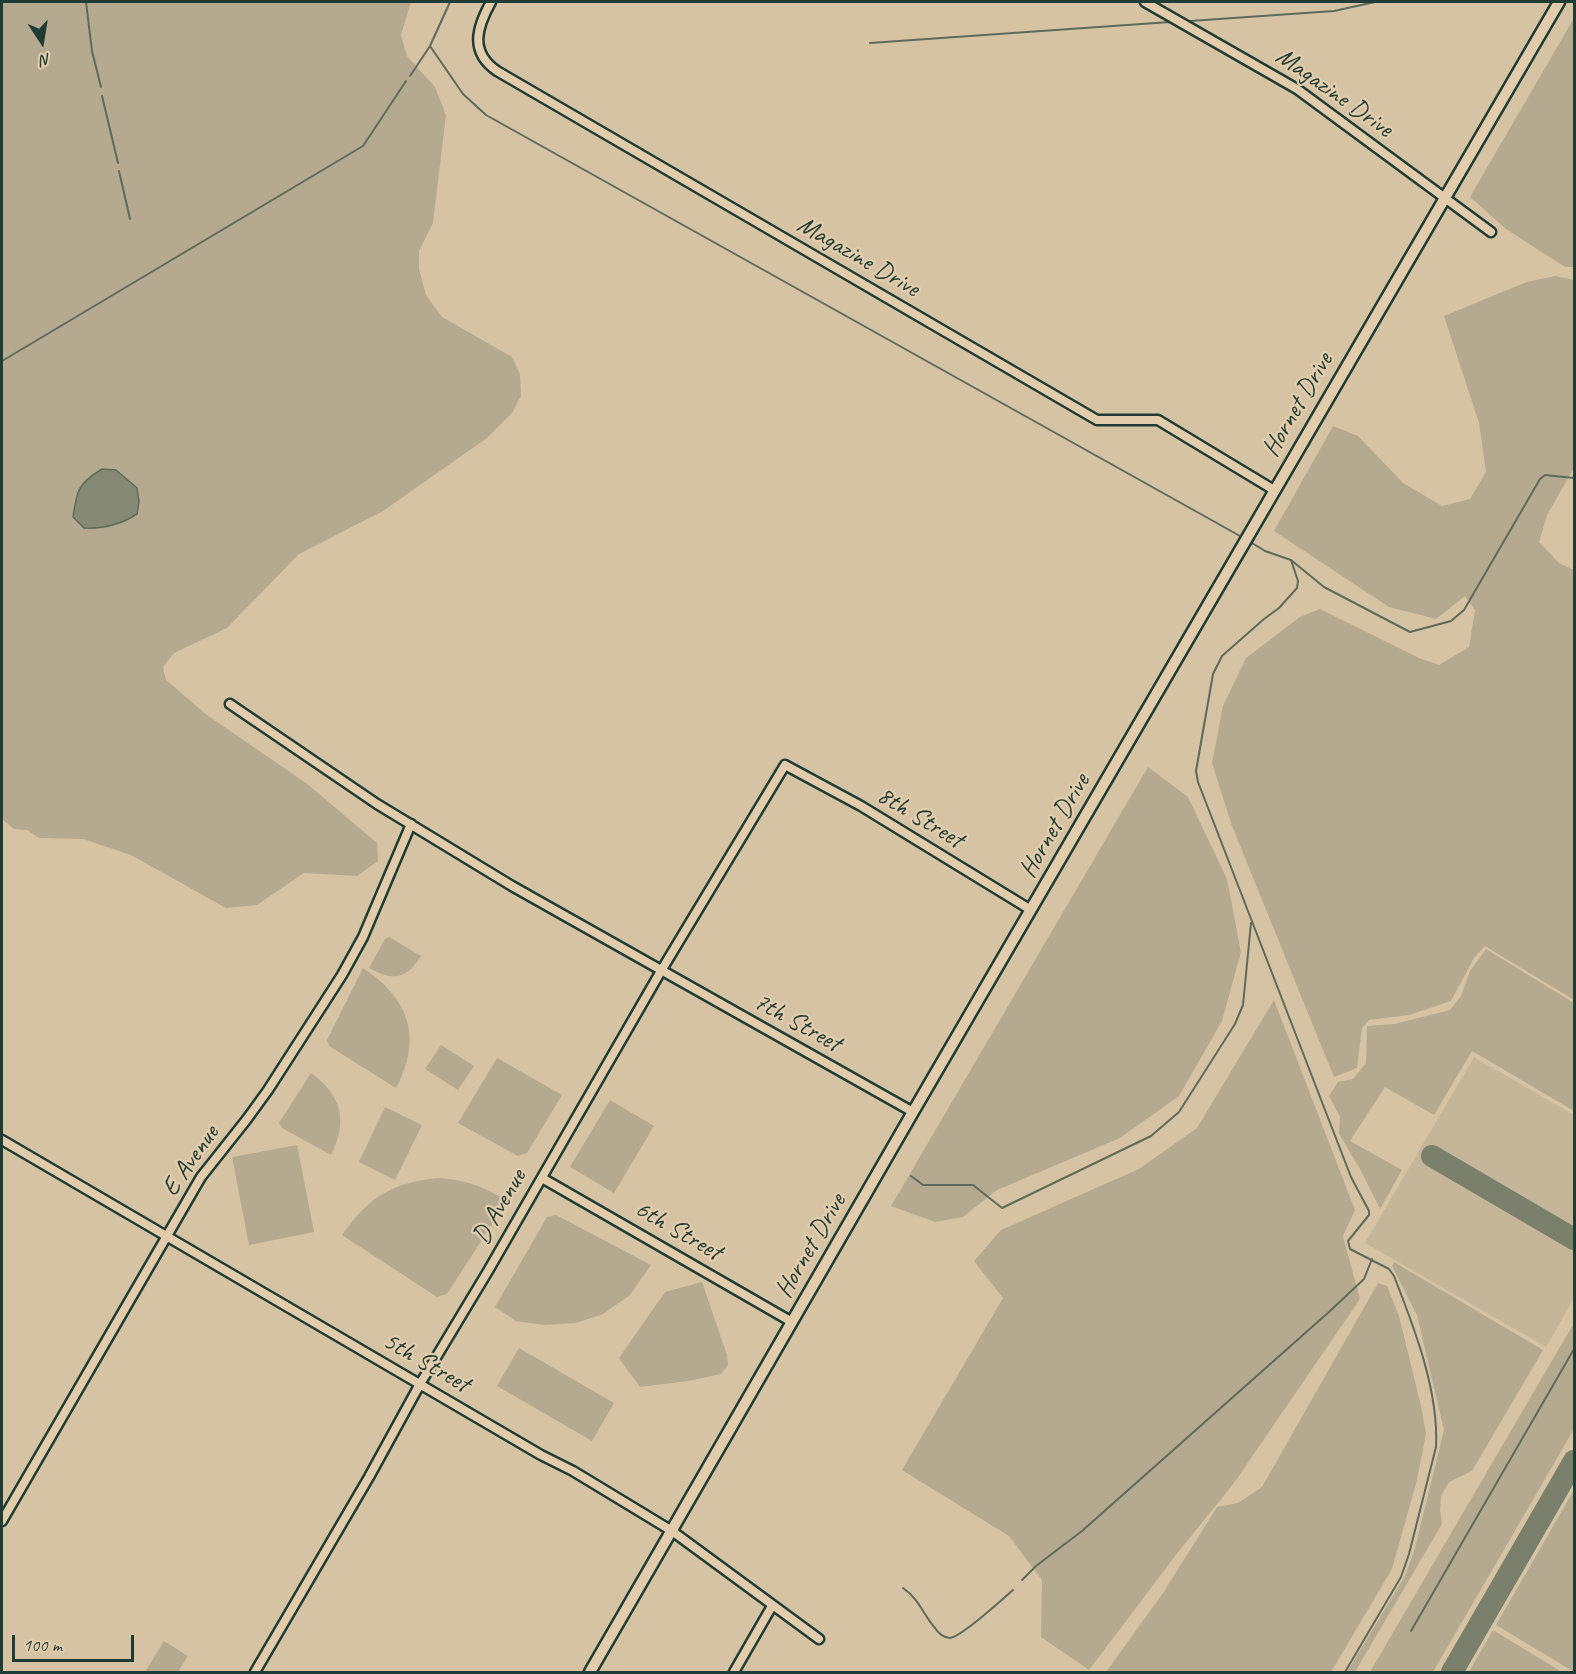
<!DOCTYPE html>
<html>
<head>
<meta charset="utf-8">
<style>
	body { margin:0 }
	#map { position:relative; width:1576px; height:1674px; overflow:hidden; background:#d6c3a4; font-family:Caveat,sans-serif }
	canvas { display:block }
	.frame { position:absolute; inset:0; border:3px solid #1f3d34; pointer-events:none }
	.north { position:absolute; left:12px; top:12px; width:60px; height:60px; -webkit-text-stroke:4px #e2ccab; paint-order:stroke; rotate:168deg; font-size:16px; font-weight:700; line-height:24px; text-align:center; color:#1f3d34 }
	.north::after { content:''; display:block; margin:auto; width:21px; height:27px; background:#1f3d34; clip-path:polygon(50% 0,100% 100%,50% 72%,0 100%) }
	.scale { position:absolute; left:12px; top:1635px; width:122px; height:27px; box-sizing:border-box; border:3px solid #1f3d34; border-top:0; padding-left:8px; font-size:18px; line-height:21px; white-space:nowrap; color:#1f3d34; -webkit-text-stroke:4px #e2ccab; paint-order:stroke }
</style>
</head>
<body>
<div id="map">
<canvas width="1576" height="1674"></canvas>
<div class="frame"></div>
<div class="north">N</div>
<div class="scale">100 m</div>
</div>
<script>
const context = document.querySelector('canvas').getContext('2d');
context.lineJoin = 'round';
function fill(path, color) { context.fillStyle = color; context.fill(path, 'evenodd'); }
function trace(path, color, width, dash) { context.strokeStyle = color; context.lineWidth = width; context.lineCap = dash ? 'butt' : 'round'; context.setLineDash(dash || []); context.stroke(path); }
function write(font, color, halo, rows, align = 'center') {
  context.font = font + ' Caveat,sans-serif'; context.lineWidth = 4.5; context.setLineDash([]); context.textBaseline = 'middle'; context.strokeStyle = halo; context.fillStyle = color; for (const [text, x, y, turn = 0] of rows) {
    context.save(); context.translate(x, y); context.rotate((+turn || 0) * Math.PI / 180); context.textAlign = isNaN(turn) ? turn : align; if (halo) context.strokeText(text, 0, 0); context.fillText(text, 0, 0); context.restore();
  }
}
fill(new Path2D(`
	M1474 1057 1574 1115V1298L1546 1347 1365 1243Z`), '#c5b69a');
fill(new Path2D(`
	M2 2H411L401 35 407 56 435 87 446 115 433 223 419 251V269L426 295 442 317 512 357 520 374 521 396 512 413 487 438 383 511 299 554 227 628 174 653 163 667 166 680 207 715 306 783 377 843 378 861 357 876 304 873 257 905 226 908 131 855 83 839 39 838 27 830 14 829 2 819Z
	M1574 18V267H1565L1506 229 1470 197Z
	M1555 276 1574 280V468L1547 515 1539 542 1559 563 1574 570V1000L1485 946 1474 958 1451 1001 1409 1015 1369 1020 1362 1028 1357 1068 1334 1077 1232 826 1212 763 1223 706 1246 658 1300 617 1320 609 1419 658 1439 665 1469 647 1475 610 1465 596 1436 619 1389 607 1274 531 1333 426 1358 436 1403 483 1442 506 1470 499 1486 472 1479 423 1444 316 1527 282Z
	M1148 767 1188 797 1227 879 1241 952 1222 1021 1179 1096 1120 1138 997 1190 963 1217 935 1222 891 1206Z
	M389 937 421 956C406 980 393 981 369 968L385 939Z
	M1486 949 1574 1003V1111L1472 1051 1434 1115 1385 1087 1350 1141 1402 1170 1380 1209 1359 1167 1339 1134 1340 1117 1329 1096 1338 1082 1353 1079 1366 1063 1367 1026 1394 1024 1450 1010 1461 996 1470 971Z
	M363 968C409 998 423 1038 396 1088L329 1046 327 1040Z
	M1274 1000 1355 1210 1343 1236 1360 1299 1234 1483 1175 1556 1089 1670 1041 1637 1042 1580 1009 1536 902 1470 1003 1298 974 1261 1001 1230 1139 1169 1197 1128Z
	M441 1045 474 1066 458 1090 425 1069Z
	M497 1058 562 1095 527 1153 518 1156 458 1123Z
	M311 1073C342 1095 348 1121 331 1155L282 1128 279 1123Z
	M610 1100 654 1126 614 1193 570 1167Z
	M385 1107 422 1125 395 1180 359 1162Z
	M297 1145 314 1232 249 1245 232 1157Z
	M438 1178C466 1180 483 1186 507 1201L447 1294 437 1297 342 1235C369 1197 391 1183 438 1178Z
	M556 1215 651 1265 630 1295 603 1314 576 1323 544 1325 516 1321 495 1307 547 1217Z
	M1394 1262 1543 1350 1472 1471 1449 1482 1441 1496 1440 1510 1442 1524 1355 1672H1347L1405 1576 1415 1548 1444 1430 1417 1315 1392 1266Z
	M702 1282 727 1355 728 1365 721 1374 688 1381 640 1387 619 1358 665 1292Z
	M1378 1283 1387 1286 1399 1316 1421 1406 1426 1433 1417 1480 1392 1569 1331 1672H1106L1163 1593 1217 1507 1238 1503 1262 1487Z
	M1574 1323V1429L1433 1672H1370Z
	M519 1348 614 1403 592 1441 497 1386Z
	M1574 1490V1672L1496 1625Z
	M1493 1630 1562 1672H1469Z
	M164 1641 188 1656 178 1672H145Z`), '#b5aa8f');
const water = new Path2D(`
	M102 469 116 470 137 488 139 502 137 514C120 525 104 529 84 528L73 517C77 489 78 484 102 469Z`);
fill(water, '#868973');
trace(water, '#5d6b5a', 1.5);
trace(new Path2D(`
	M86 2 92 51 101 87
	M1190 21 1334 11 1375 2
	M870 43 1170 22
	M430 46 463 94 486 115 1240 536
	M410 76 430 46 450 2
	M102 96 118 163
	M119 171 130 219
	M2 361 363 146 406 81
	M1252 543 1265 551 1291 560 1324 587 1410 632 1451 621 1464 610 1540 479 1545 475 1574 478
	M1291 560 1298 581 1297 588 1279 608 1264 619 1222 656 1213 674 1196 771 1198 782 1351 1177 1369 1211V1215L1348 1241 1350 1249 1389 1269 1394 1276C1414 1327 1439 1391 1436 1447L1409 1554 1401 1577 1345 1672
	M911 1176 923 1185H973L1002 1208 1151 1136 1179 1112 1235 1024 1243 1005 1251 923
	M1022 1580 1036 1566 1082 1531 1330 1311 1364 1279 1372 1259
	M903 1588C920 1600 922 1613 935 1628 938 1633 944 1638 950 1638 961 1637 1003 1599 1013 1590
	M1411 1631 1574 1349`), '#5d6b5a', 2);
trace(new Path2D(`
	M1432 1156 1574 1239
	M1452 1672 1574 1461`), '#7a806c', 22);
const minor = new Path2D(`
	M491 2C477 27 469 52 497 71L1097 420H1158L1274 490
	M1145 2 1297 89 1491 232
	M230 704 377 804 512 886 913 1112
	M2 1140 541 1455 573 1471 672 1531 819 1639
	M542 1178 792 1322
	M2 1521 201 1177 247 1119 268 1090 342 975 363 937 411 824
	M255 1672 369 1477 420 1384 488 1271 661 971 785 765 861 806 1031 910
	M734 1672 772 1606`);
const major = new Path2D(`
	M590 1672 913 1112 1559 2`);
trace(minor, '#1f3d34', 13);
trace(major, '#1f3d34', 15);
trace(minor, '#e2ccab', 8);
trace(major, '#e2ccab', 10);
write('26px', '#1f3d34', '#e2ccab', [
	["Magazine Drive",1334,93,35],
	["Magazine Drive",858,257,30],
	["Hornet Drive",1298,405,-60],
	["8th Street",920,818,31],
	["Hornet Drive",1055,826,-60],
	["7th Street",797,1023,29],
	["E Avenue",191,1161,-55],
	["D Avenue",500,1207,-60],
	["6th Street",678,1231,30],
	["Hornet Drive",811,1246,-60],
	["5th Street",426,1363,30]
]);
</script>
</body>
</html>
